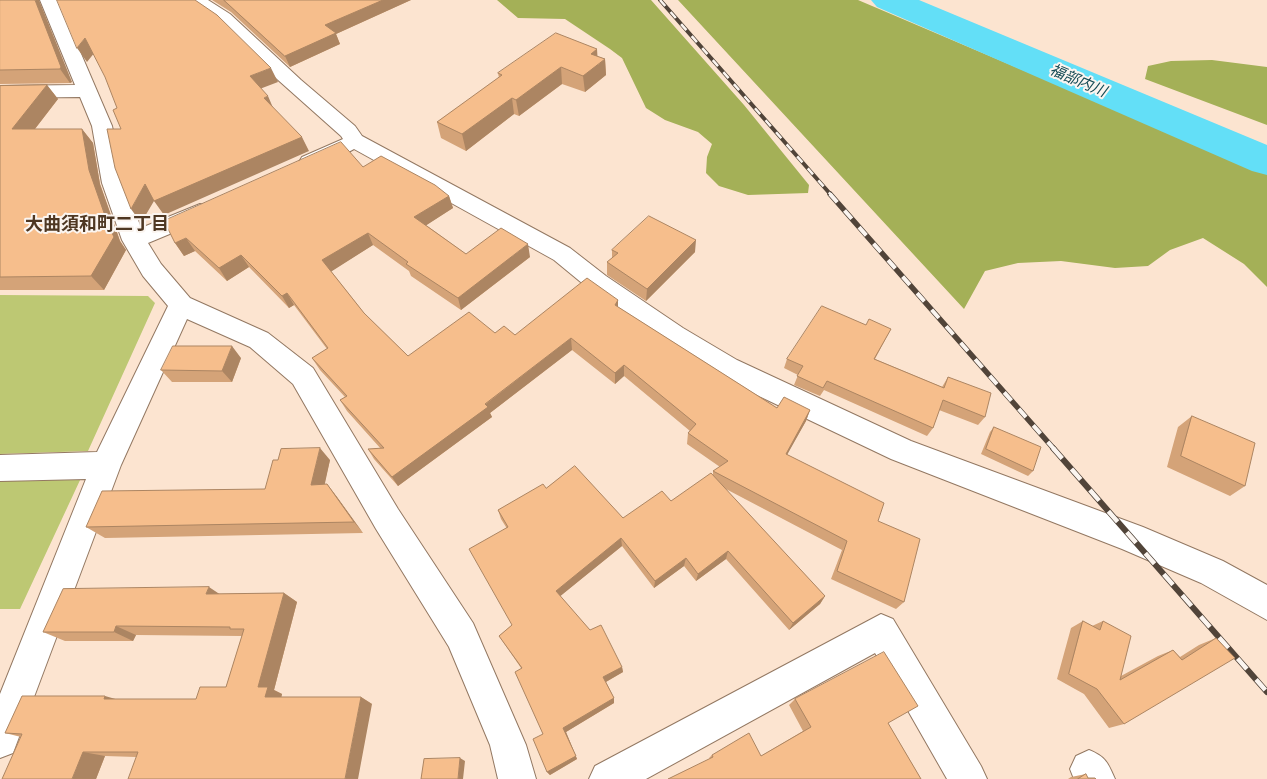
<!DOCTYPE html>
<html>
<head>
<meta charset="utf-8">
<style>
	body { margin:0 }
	canvas { display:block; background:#fce4d0 }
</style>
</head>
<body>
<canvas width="1267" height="779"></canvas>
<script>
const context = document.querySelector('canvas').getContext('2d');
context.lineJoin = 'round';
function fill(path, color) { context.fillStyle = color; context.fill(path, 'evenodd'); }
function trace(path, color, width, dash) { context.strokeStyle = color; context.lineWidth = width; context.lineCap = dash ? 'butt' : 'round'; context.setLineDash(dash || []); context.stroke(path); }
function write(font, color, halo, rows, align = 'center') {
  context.font = font + ' Literata,"Noto Sans JP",serif'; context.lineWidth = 4; context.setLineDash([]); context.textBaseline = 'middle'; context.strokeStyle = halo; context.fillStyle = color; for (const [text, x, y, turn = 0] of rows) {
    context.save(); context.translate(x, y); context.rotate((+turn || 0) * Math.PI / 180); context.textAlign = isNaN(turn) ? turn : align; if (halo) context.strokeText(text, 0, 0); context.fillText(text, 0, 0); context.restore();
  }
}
fill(new Path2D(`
	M0 295 148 296 155 303 88 451 0 454Z
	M81 478 20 609H0V480Z`), '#bdc873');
fill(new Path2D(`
	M497 0H651L744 105 809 185 808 193 748 195 719 186 706 173 707 157 712 144 698 132 665 120 646 108 622 58 610 49 565 19 518 18Z
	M678 0H858L1267 174V287L1244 264 1203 238 1170 250 1148 266 1115 268 1061 261 1018 263 985 271 964 309Z
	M1212 60 1267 67V125L1145 79 1148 66 1171 61Z`), '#a4b057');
fill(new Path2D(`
	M871 0H919L1267 145V175L1252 171 877 7Z`), '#63dff7');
const minor = new Path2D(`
	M40 0H58L112 126 124 183 141 228 200 204 208 206 211 212 208 218 148 243 161 264 190 298 268 333 313 368 398 509 473 623 526 745 536 779H498L490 745 449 647 376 529 293 384 250 347 187 319 121 465 13 753 0 758V694L86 479 0 481V455L97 452 168 306 143 276 122 240 102 183 92 126 80 97 0 98V86L75 85Z
	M186 0H208L230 14 301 80 355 126 362 136 570 248 606 276 683 328 737 360 911 441 1143 527 1223 561 1267 585V620L1201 583 1122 549 891 459 717 376 665 342 588 288 554 260 354 149C339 157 319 171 302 167L299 162 302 157 343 139 341 136 277 79 225 28Z
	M881 614 893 619 981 766 987 779H947L875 653 646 779H589L595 766Z
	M1089 750C1106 757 1108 763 1115 779H1074L1070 769 1076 756Z`);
trace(minor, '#937862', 2);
fill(minor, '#fff');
const railFar2 = new Path2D(`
	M660 0 832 196`);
const railFar1 = new Path2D(`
	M830 194 1054 449`);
const rail = new Path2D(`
	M1053 448 1267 692`);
trace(railFar2, '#514439', 4);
trace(railFar1, '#514439', 5.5);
trace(rail, '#514439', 6);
trace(railFar2, '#fbf5f0', 2.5, [8]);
trace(railFar1, '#fbf5f0', 4, [11]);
trace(rail, '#fbf5f0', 4.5, [14]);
fill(new Path2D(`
	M0 0 72 82 70 83 0 84Z
	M212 0H411L336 34 340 44 290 67 231 12Z
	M597 49V56L605 59 606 75 585 92 562 84 519 116 514 114 466 151 441 138 437 122 499 78 498 73Z
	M47 85 58 99 35 129H82L93 143 100 184 120 241 126 250 104 290H0V86Z
	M363 167 449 196 453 208 426 225 466 254 530 257 461 310 411 276 409 271 373 245 331 271 364 313 408 356 495 333 515 335 618 300V307L777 408 810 410 806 421 787 454 878 521 904 602 896 609 831 579 842 550 724 488 825 596 820 604 789 630 726 559 696 581 684 566 654 588 622 546 560 596 622 667 623 672 606 682 614 698V703L566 732 577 759 550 775 547 772 543 734 521 668 499 636 512 625 506 527 501 519 498 510 546 488 623 518 671 501 713 475V471L720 467 687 444 688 433 690 431 624 376 615 384 572 350 490 413 492 417 398 486 374 459 368 449H381L347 411 340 400 345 397 320 370 312 358 327 349 294 305 289 308 249 267 227 281 195 251 184 256 175 243Z
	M612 250 695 252 646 301 607 275V262L612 258Z
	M866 325 891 329 875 359 942 387 948 377 985 417 978 425 939 410 933 428 927 436 824 390 820 396 794 385 798 375 784 368 787 359Z
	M241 358 232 382H172L161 370Z
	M1192 416 1245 486 1230 496 1167 467 1178 427Z
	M994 427 1033 471 1028 476 981 454 990 432Z
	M330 460 324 485 327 484 337 497 363 533 105 538 86 527 265 489Z
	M284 593 297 602 274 690 282 694 281 697H361L372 704 136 757 105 756 96 779 21 737 5 733 115 699H196L226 687 242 636 136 635 133 641H65L43 632 218 594Z
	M1083 621 1092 626 1103 621 1121 676 1158 656 1173 650 1180 657 1199 645 1216 638 1124 724 1109 728 1084 694 1057 679 1071 628Z
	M795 699 888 723 921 779 709 758 712 755 761 756 803 731 789 705Z
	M1086 774 1088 778 1096 779H1068L1071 777Z`), '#d4a378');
fill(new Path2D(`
	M35 0H39L72 82 70 83 60 69Z
	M383 0H411L336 34 340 44 290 67 285 56 325 25Z
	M85 38 95 52 87 62 77 48Z
	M597 49 598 65 605 59 606 75 585 92 583 76 591 54Z
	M561 67 562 84 519 116 516 100Z
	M271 68 278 82 257 90 250 76Z
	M47 85 58 99 24 143 12 129Z
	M268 96 274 110 264 98Z
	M512 98 514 114 466 151 462 134Z
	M82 129 93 143 100 184 120 241 126 250 104 290 91 276 89 170Z
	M302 137 309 151 164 215 154 201 141 223 131 209 145 184Z
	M449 196 453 208 419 230 414 217Z
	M368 233 373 245 329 273 322 260Z
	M186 238 195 251 184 256 175 243Z
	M696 240 695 252 646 301 647 289Z
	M528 244 530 257 461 310 458 298Z
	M241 255 249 267 227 281 219 268Z
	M287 293 294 305 289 308 282 296Z
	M618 300V312L615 305Z
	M571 338 572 350 490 413 492 417 398 486 392 477Z
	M232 346 241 358 232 382 222 371Z
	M624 365V376L615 384V373Z
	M810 410 806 421 782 464 786 454Z
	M320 448 330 460 322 497 311 485Z
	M327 484 337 497 363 533 354 522Z
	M621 538 622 546 558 598 556 591Z
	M728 551 726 559 696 581 698 574Z
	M686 558 684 566 654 588 655 581Z
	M209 587 224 597 206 594Z
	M284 593 297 602 274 690 282 694 280 704 265 697 258 687Z
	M825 596 820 604 789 630 793 623Z
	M116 626 136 635 133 641 114 632Z
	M622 667 623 672 604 683 603 677Z
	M105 696 126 702 104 699Z
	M361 697 372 704 358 779H345Z
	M614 698V703L566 732 577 759 550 775 547 772 563 728Z
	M83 752 105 756 96 779H72Z
	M460 758 465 761 463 779H458Z`), '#ac8562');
const building = new Path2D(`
	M0 0H35L61 67 60 69 0 70Z
	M57 0H195L217 15 271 68 250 76 268 96 264 98 302 137 154 201 145 184 131 209 115 168 107 129H121L113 110 117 108 105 77 85 38 77 48Z
	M224 0H383L325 25 336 33 285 56Z
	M556 33 597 49 591 54 605 59 583 76 561 67 516 100 512 98 462 134 437 122 502 75 498 73Z
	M47 85 12 129H82L89 170 109 227 114 237 91 276 0 277V86Z
	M341 142 363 167 381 156 435 185 449 196 414 217 466 254 501 228 528 244 458 298 406 264 408 262 368 233 322 260 364 313 408 356 469 312 495 333 504 326 515 335 587 278 618 300 615 305 777 408 784 397 810 410 786 454 884 503 878 521 920 539 904 602 837 571 847 541 713 471 728 461 688 433 696 424 624 365 615 373 571 338 485 404 488 407 392 477 368 449 384 448 340 400 347 396 312 358 328 348 287 293 282 296 241 255 219 268 186 238 175 243 164 221Z
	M649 216 696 240 647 289 607 262 618 253 612 250Z
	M822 306 866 325 869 319 891 329 874 359 944 388 948 377 991 393 985 417 943 400 933 428 827 381 823 388 797 376 803 366 787 359Z
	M173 346H232L222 371 161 370Z
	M1192 416 1255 443 1245 486 1181 456Z
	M994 427 1041 447 1033 471 986 449Z
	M320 448 311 485 327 484 354 522 86 527 102 491 265 489 273 460H278L281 449Z
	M575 466 623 518 662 491 671 501 711 473 825 596 793 623 728 551 698 574 686 558 655 581 621 538 556 591 590 630 601 625 622 667 603 677 614 698 563 728 576 756 547 772 533 739 543 734 515 672 522 668 499 636 512 625 469 549 508 527 498 510 543 484 546 488Z
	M209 587 206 594 284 593 258 687H268L265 697H361L345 779H128L138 752H83L72 779H2L22 734 5 733 22 696H105L104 699H196L200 687H226L244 629H230V627L116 626 114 632H43L63 589Z
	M1083 621 1100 630 1103 621 1131 636 1120 680 1173 650 1182 660 1216 638 1235 658 1124 724 1097 689 1069 674Z
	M884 652 918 706 888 723 921 779H668L713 757 712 755 749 733 761 756 811 727 795 699Z
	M460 758 458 779H421L424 759Z
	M1086 774 1088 778H1095L1096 779H1078Z`);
fill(building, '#f6be8c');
trace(building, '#ac8562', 1);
write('italic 15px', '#164c56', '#fbf5f0', [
	["福部内川",1078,81,23]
]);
write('bold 18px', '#4e3722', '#fbf5f0', [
	["大曲須和町二丁目",97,225]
]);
</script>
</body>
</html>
